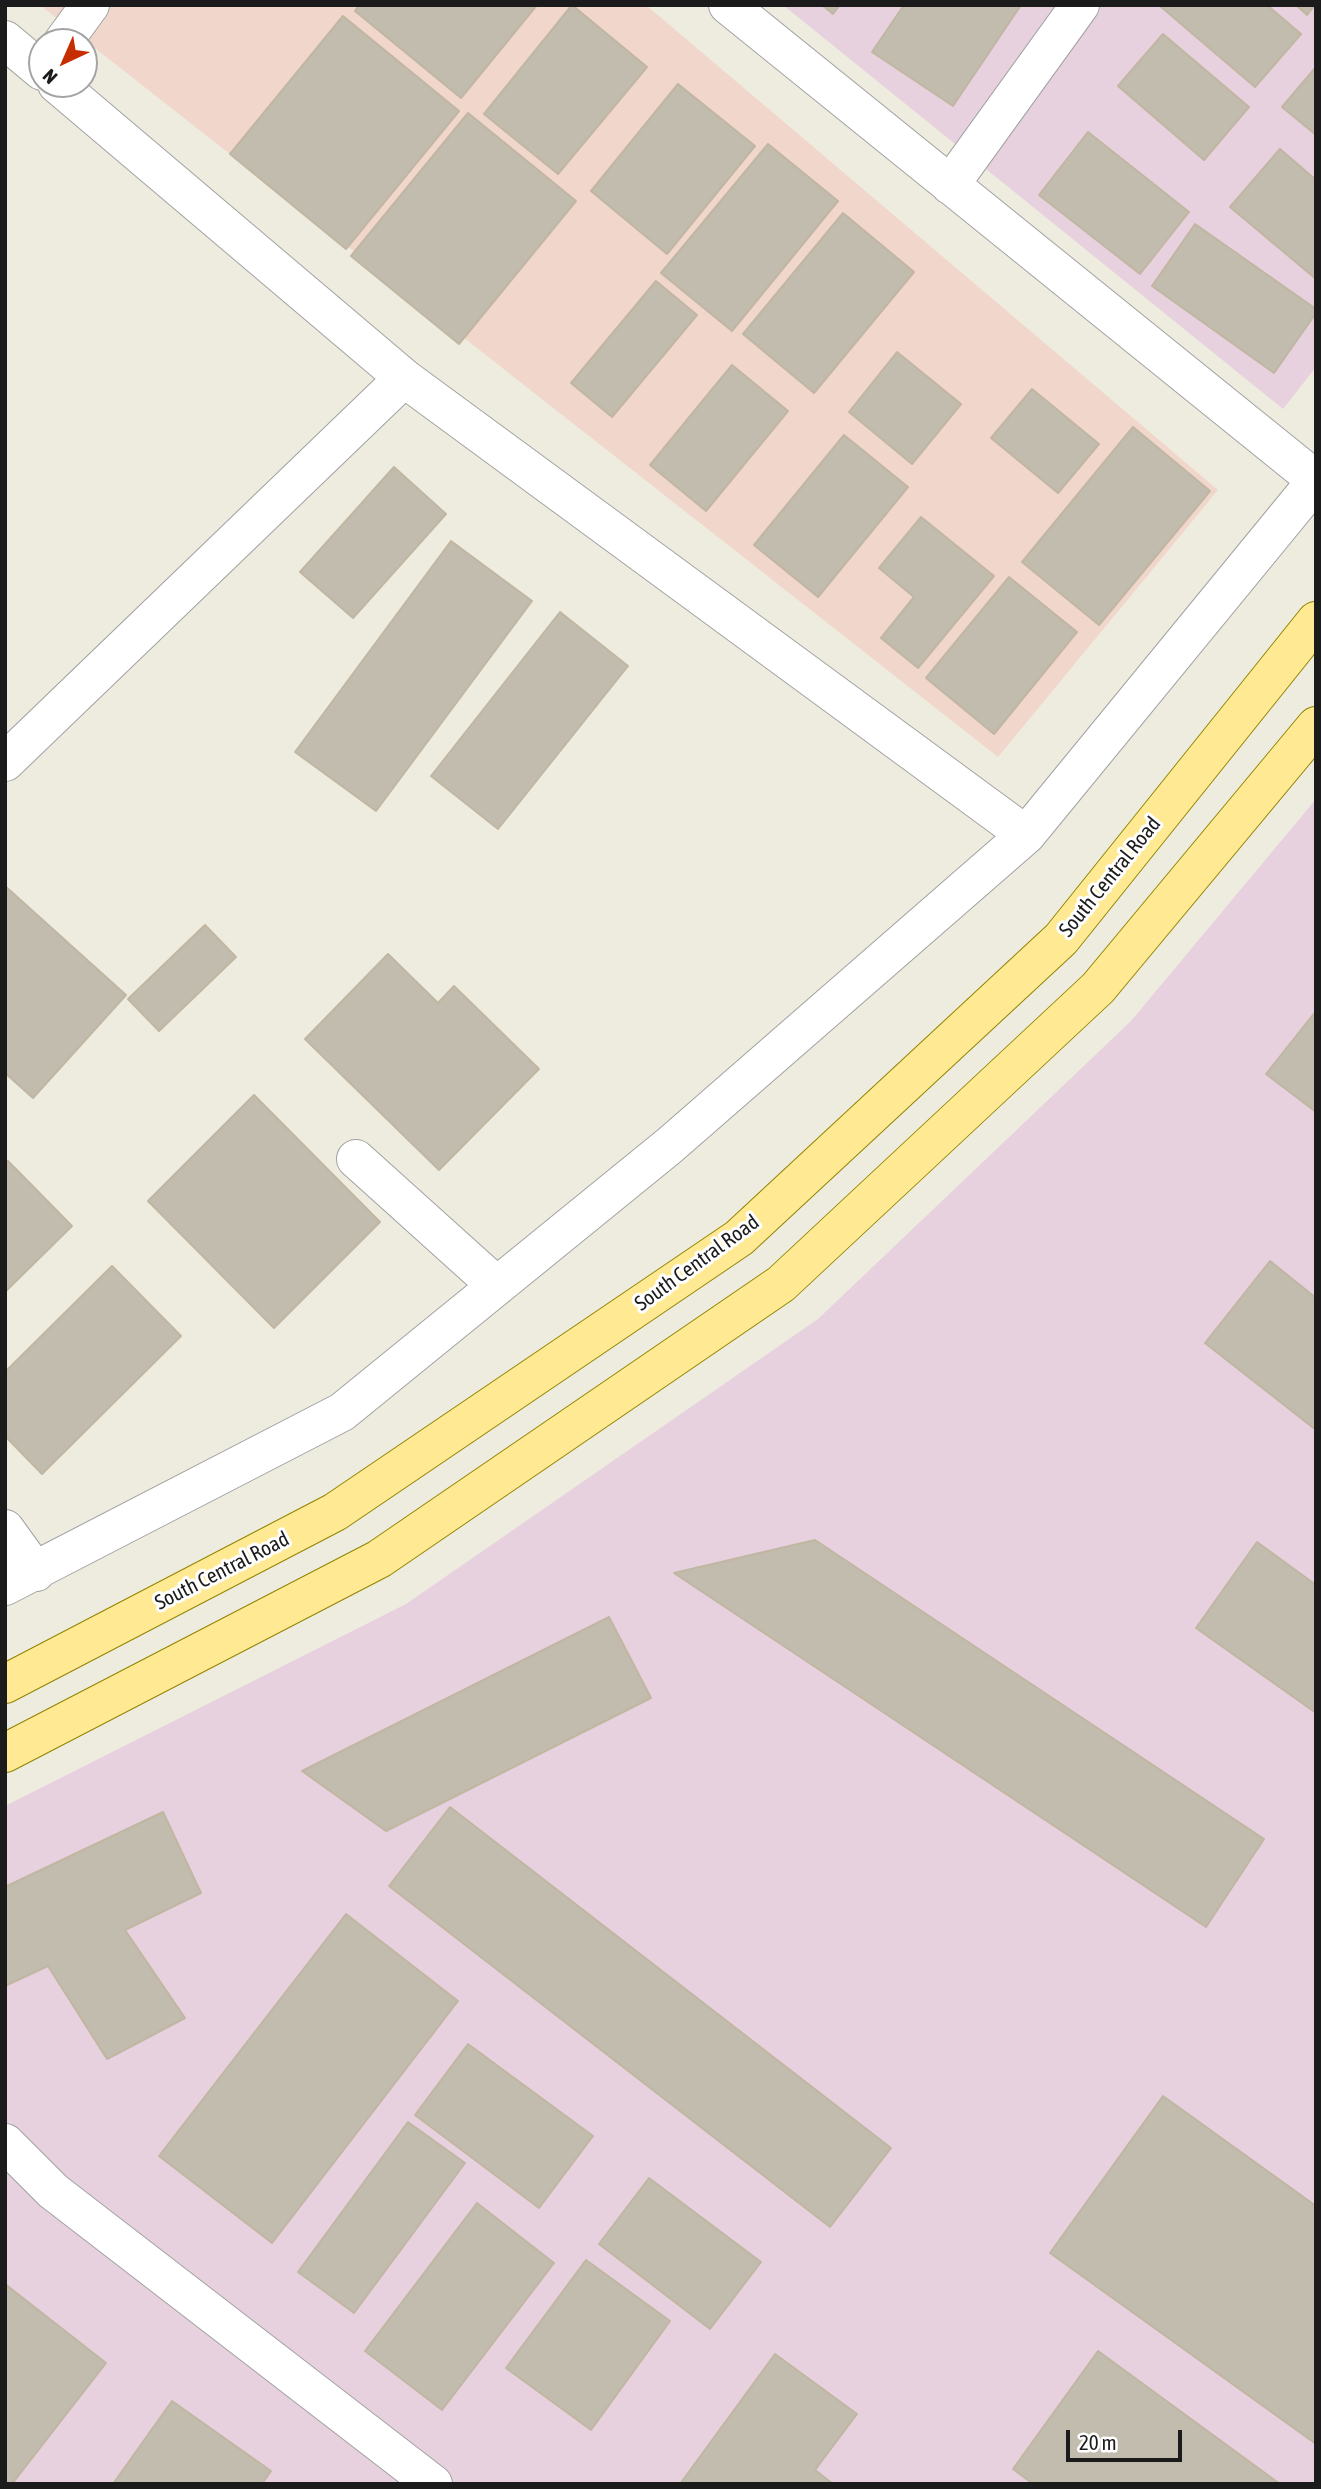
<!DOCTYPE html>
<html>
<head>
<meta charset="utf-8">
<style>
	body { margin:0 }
	#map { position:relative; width:1321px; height:2489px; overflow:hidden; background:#eeecdf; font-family:"Asap Condensed",sans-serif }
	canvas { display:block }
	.frame { position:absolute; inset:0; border:7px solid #1b1b1b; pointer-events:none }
	.north { position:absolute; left:28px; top:28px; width:70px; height:70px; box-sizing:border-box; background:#fff; border:2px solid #a4a4a4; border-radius:50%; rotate:224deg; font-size:19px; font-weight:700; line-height:28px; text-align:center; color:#1b1b1b }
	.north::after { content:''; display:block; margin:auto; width:24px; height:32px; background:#c62e00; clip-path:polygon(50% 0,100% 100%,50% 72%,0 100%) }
	.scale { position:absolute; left:1066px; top:2430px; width:116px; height:32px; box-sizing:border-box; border:4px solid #1b1b1b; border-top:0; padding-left:9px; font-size:21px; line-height:24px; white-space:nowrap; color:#1b1b1b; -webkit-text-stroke:5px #fff; paint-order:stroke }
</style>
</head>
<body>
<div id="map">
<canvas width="1321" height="2489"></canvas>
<div class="frame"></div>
<div class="north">N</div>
<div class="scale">20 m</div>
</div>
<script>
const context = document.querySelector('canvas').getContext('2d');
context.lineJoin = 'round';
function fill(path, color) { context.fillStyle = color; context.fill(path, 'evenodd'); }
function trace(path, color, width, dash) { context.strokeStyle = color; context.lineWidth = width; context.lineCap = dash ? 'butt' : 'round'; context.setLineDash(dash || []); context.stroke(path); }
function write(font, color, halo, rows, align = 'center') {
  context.font = font + ' "Asap Condensed",sans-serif'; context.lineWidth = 6; context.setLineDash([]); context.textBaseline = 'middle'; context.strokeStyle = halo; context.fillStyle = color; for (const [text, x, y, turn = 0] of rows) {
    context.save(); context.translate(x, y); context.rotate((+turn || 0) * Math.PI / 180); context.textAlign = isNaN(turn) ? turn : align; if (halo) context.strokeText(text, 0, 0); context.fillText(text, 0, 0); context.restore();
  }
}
fill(new Path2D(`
	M40 5H646L1218 490 998 757Z`), '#f1d6cc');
fill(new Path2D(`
	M783 5H1316V367L1283 409Z
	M1316 799V2484H5V1806L406 1604 818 1319 1131 1021Z`), '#e7d1de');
const building = new Path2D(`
	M359 5H537L461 98 355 11Z
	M572 5 647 67 558 174 484 114Z
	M822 5H840L833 14Z
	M904 5H1021L953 106 872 52Z
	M1267 5 1301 34 1255 87 1160 6Z
	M1296 5H1315L1307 15Z
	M343 16 459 111 346 249 230 154Z
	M1163 34 1249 107 1204 160 1118 86Z
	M1316 67V135L1282 107Z
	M678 84 755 146 667 254 591 191Z
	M468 113 576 201 459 344 351 256Z
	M1088 132 1189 212 1140 274 1039 195Z
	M768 144 838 201 732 331 661 273Z
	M1280 149 1316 180V279L1230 207Z
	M843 213 914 272 814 393 743 334Z
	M1195 224 1316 309V313L1274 373 1152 286Z
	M656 281 697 315 612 417 571 383Z
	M897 352 961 404 912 464 849 412Z
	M732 365 788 411 706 511 650 465Z
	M1032 389 1099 444 1058 493 991 438Z
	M1133 427 1210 491 1099 625 1022 562Z
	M844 435 908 487 818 597 754 545Z
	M394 467 446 514 353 618 300 572Z
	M921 517 994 576 918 668 881 638 914 597 879 568Z
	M451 541 532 601 376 811 295 752Z
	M1009 577 1077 632 994 734 926 678Z
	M560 612 628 666 498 829 431 776Z
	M5 886 126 995 33 1098 5 1073Z
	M205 925 236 957 159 1031 128 999Z
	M388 954 438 1003 454 986 539 1069 439 1170 305 1039Z
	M1316 1011V1112L1266 1074Z
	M254 1095 380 1222 274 1328 148 1201Z
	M8 1161 72 1226 5 1292V1164Z
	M1270 1261 1316 1298V1430L1205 1343Z
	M112 1266 181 1336 42 1474 5 1436V1372Z
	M815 1540 1264 1839 1206 1927 674 1573Z
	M1257 1542 1316 1585V1713L1196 1628Z
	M609 1617 651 1698 386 1831 302 1771Z
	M450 1807 891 2148 830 2227 389 1886Z
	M163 1812 201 1893 125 1930 185 2018 107 2059 48 1966 5 1986V1887Z
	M346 1914 458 2001 272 2243 159 2156Z
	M468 2044 593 2136 539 2208 415 2115Z
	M1163 2096 1316 2206V2444L1050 2253Z
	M408 2122 465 2163 354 2313 298 2272Z
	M649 2178 761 2262 710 2329 599 2244Z
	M477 2203 554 2263 442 2410 365 2351Z
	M586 2260 670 2321 591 2430 506 2368Z
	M5 2284 106 2363 12 2484H5Z
	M1098 2351 1280 2484H1033L1013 2469Z
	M775 2354 857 2414 815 2470 833 2484H680Z
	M172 2401 271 2471 262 2484H113Z`);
fill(building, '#c2bcaf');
trace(building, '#c0b6a1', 2);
const minor = new Path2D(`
	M728 5 1316 480
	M5 40 42 71
	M63 42 90 5
	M950 185 1080 5
	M5 762 404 378
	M1026 835 1316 481
	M356 1159 497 1286
	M5 1529 36 1572
	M5 1586 342 1412 669 1146 1026 835 404 378 57 84
	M5 2143 53 2191 433 2484`);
const major = new Path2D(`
	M5 1684 335 1512 739 1238 1061 939 1316 621
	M5 1753 379 1559 781 1284 1098 988 1316 726`);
trace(minor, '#a2a2a2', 40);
trace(major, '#928400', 40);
trace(minor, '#fff', 38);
trace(major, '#ffea93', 38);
write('21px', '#1b1b1b', '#fff', [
	["South Central Road",1110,877,-51],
	["South Central Road",697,1263,-36],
	["South Central Road",222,1571,-27]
]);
</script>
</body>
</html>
